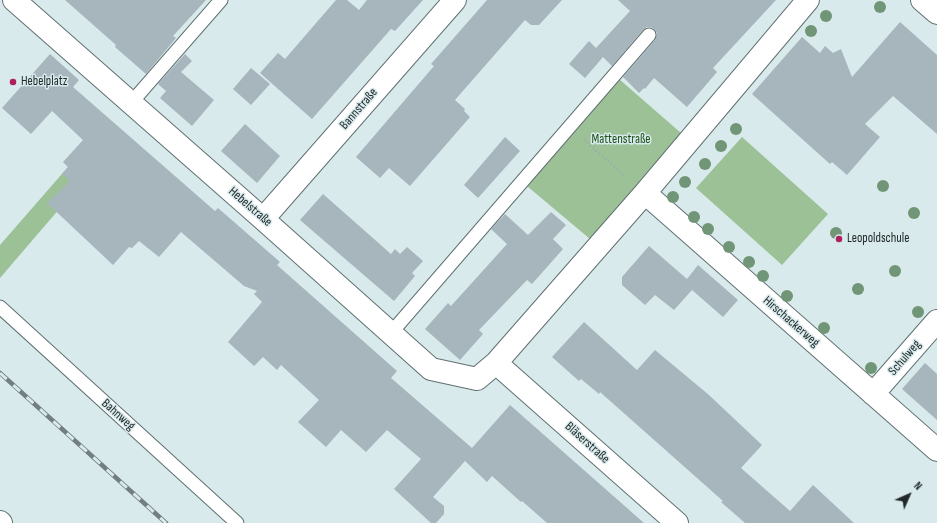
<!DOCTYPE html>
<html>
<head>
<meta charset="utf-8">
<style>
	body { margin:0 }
	#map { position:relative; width:937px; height:523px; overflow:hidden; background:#d8eaec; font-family:"Sofia Sans Condensed",sans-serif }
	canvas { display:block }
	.north { position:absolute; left:889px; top:475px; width:40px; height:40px; -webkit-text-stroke:3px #d8eaec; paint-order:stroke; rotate:45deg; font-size:11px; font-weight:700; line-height:16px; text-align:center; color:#22292a }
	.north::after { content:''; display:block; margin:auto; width:14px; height:18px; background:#22292a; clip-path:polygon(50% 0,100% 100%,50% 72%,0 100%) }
</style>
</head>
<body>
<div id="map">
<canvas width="937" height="523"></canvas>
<div class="north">N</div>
</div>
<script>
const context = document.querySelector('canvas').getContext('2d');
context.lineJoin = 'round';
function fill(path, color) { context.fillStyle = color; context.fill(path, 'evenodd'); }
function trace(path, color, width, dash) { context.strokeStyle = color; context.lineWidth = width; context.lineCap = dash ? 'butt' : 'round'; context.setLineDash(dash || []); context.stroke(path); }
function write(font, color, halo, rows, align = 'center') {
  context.font = font + ' "Sofia Sans Condensed",sans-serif'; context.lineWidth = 3; context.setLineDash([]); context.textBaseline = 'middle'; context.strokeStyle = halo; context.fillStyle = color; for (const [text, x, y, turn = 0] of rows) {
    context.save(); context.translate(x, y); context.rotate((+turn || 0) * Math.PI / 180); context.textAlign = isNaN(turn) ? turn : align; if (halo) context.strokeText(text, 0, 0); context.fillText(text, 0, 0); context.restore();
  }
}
fill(new Path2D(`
	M619 79 681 133 590 239 527 186Z
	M742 137 828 214 782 265 696 188Z
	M88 144 103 158 0 278V245Z`), '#9cc197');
fill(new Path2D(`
	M65 0H206L173 36 176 38 146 74 115 47 116 45Z
	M336 0H347L359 10 367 0H423L395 31 391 29 312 119 260 73 278 53 285 59Z
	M487 0H562L539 25H531L525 20 455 100 465 109 464 111 470 117 410 186 389 168 380 178 356 157 434 66 431 64Z
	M618 0H776L713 68 717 72 687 107 654 78 645 89 644 88 639 93 623 77 655 40 657 33 654 29 651 27H647L643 30 612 66 603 57 585 78 569 64 589 41 596 48 630 11Z
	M900 22 937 55V134L893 96 865 124 880 137 847 175 832 162 830 164 752 94 802 37 820 53 825 46 833 53 841 49 852 77Z
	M50 54 79 80 73 87 215 211 218 208 280 262 277 265 397 371 391 378 472 448 510 405 644 523H547L522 501 521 502 492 476 487 482 465 461 433 497 444 506V514L436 523H431L394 489 421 459 387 430 366 452 341 430 326 447 298 422 319 400 281 365 277 370 263 357 254 366 228 342 262 302 254 294 257 291 244 286 181 232 159 257 139 241 132 248 129 247 113 265 47 203 70 181 62 174 68 167 63 162 83 140 52 111 31 134 2 108Z
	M185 54 192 61 181 72 214 100 192 126 160 98 166 91 158 84Z
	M251 68 270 84 251 105 233 89Z
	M245 124 280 156 257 183 221 151Z
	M505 137 520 151 478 198 464 185Z
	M323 194 391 254 395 249 400 254 407 247 423 261 412 273 415 276 394 301 300 220Z
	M551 212 566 225 553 239 563 249 532 284 527 280 479 330 483 334 460 360 425 329 448 303 451 306 507 244 491 229 505 214 528 235Z
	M649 246 687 279 698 265 738 300 723 317 692 290 674 310 655 295 645 305 622 285V277Z
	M584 322 637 370 655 350 709 395 762 445 741 468 790 511 813 485 854 523H745L721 502 723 501 600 392 599 394 581 379 579 381 552 357Z
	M925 363 937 374V420L902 389Z`), '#a7b5bd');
const lane = new Path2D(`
	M131 103 221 0
	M0 307 237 523
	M391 333 649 35`);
const street = new Path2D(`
	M14 0 263 219 431 369 477 379 496 363 645 193 808 0
	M922 0 937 13
	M645 193 937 450
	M263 219 455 0
	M496 363 677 523
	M873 394 937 321`);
const primary = new Path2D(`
	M0 522 1 523`);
trace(lane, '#617072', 15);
trace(street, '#617072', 24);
trace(primary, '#617072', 24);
trace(new Path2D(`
	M584 140 626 177`), '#9ba9ab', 2.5, [1, 3]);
trace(lane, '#fff', 13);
trace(street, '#fff', 22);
trace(primary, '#fff', 22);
const rail = new Path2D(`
	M0 373 166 523`);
trace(rail, '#727e7f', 4.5);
trace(rail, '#d8eaec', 3, [9]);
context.fillStyle = '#719677';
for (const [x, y] of [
	[880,7],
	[826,16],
	[811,31],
	[736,129],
	[721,146],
	[705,164],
	[685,182],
	[883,186],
	[673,197],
	[914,213],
	[694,217],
	[708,229],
	[836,233],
	[729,247],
	[749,262],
	[895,271],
	[763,276],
	[858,289],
	[787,296],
	[918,312],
	[824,328],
	[871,368]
]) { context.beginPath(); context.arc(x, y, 6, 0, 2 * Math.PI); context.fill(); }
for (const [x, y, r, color] of [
	[13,82,4,"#ad205d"],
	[839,239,4,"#ad205d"]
]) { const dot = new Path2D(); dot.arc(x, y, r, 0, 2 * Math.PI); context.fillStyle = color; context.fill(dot); trace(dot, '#d8eaec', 1.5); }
write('13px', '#22292a', '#d8eaec', [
	["Hebelplatz",21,82],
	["Leopoldschule",847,239]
], 'left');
write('13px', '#22292a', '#d8eaec', [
	["Bannstraße",359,109,-49],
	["Hebelstraße",250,207,41],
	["Hirschackerweg",791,322,41],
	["Schulweg",905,358,-49],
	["Bahnweg",118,415,42],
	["Bläserstraße",587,443,42]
]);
write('13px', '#1d5118', '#d8eaec', [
	["Mattenstraße",621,140]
]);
</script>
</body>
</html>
